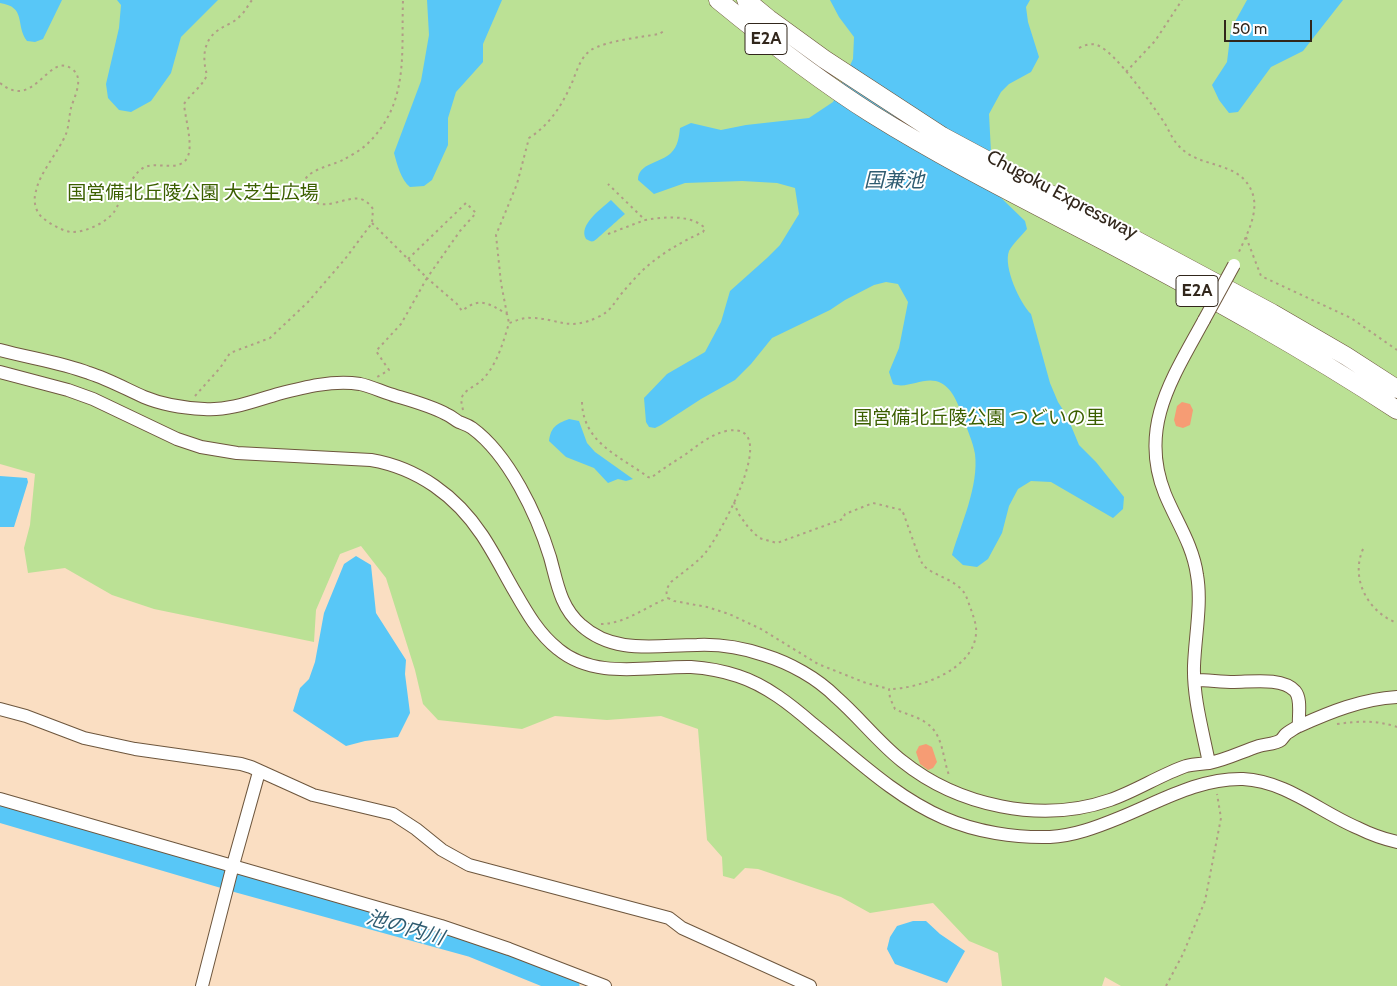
<!DOCTYPE html>
<html>
<head>
<meta charset="utf-8">
<style>
	body { margin:0 }
	#map { position:relative; width:1397px; height:986px; overflow:hidden; background:#fadec2; font-family:Cabin,sans-serif }
	canvas { display:block }
	.scale { position:absolute; left:1224px; top:20px; width:88px; height:22px; box-sizing:border-box; border:2px solid #31261b; border-top:0; padding-left:6px; font-size:15px; line-height:18px; white-space:nowrap; color:#31261b; -webkit-text-stroke:4px #fff; paint-order:stroke }
</style>
</head>
<body>
<div id="map">
<canvas width="1397" height="986"></canvas>
<div class="scale">50 m</div>
</div>
<script>
const context = document.querySelector('canvas').getContext('2d');
context.lineJoin = 'round';
function fill(path, color) { context.fillStyle = color; context.fill(path, 'evenodd'); }
function trace(path, color, width, dash) { context.strokeStyle = color; context.lineWidth = width; context.lineCap = dash ? 'butt' : 'round'; context.setLineDash(dash || []); context.stroke(path); }
function write(font, color, halo, rows, align = 'center') {
  context.font = font + ' Cabin,"Noto Sans JP",sans-serif'; context.lineWidth = 4; context.setLineDash([]); context.textBaseline = 'middle'; context.strokeStyle = halo; context.fillStyle = color; for (const [text, x, y, turn = 0] of rows) {
    context.save(); context.translate(x, y); context.rotate((+turn || 0) * Math.PI / 180); context.textAlign = isNaN(turn) ? turn : align; if (halo) context.strokeText(text, 0, 0); context.fillText(text, 0, 0); context.restore();
  }
}
fill(new Path2D(`
	M0 0H1397V986H1121L1105 977 1102 986H1002L998 953 969 941 933 903 870 913 841 897 758 869 745 868 734 879 723 876 722 857 707 840 698 729 661 716 607 720 555 716 522 729 438 720 423 704 415 670 386 578 361 546 340 554 316 610 314 642 154 609 112 595 65 568 28 573 24 548 30 525 35 474 0 464Z`), '#bbe195');
fill(new Path2D(`
	M0 0H62L43 39 35 42 27 41C15 25 27 7 0 3Z
	M117 0H218L181 37 171 73 151 101 131 112 119 110 108 98 106 84 119 28 121 5Z
	M427 0H502L483 44V62L456 92 448 118V145L432 180 424 186 410 187C401 180 397 164 394 153L421 81 429 35Z
	M830 0H1030L1026 7 1028 22 1039 57 1031 72 1009 84 1001 92 989 114 993 190 1025 221 1027 229C1021 236 1013 244 1009 251 1003 267 1020 303 1031 314L1050 383 1058 402 1067 416 1079 445 1096 462 1124 497 1123 509 1113 518 1051 482 1031 481 1018 489 1009 506 1002 533 988 559 977 567 963 565 952 555C961 524 979 486 975 454 973 442 967 429 963 418 959 406 953 389 941 383 925 375 908 390 893 384L889 372 899 348 908 302 898 284 886 282 874 285 845 300 830 310 772 338 751 364 735 380 701 399 661 425 655 428 649 427 646 422 644 398 667 374 705 352 721 322 730 291 767 258 780 245 799 214 795 188 777 183 742 181 685 183 654 194 638 180C638 163 661 163 671 153 678 146 679 137 680 128L691 123 721 130 746 125 809 118 833 102 853 59 854 37 839 17Z
	M1247 0H1343L1303 51 1271 67 1238 112 1229 113 1219 100 1212 85 1227 62 1231 29Z
	M611 200 625 214C621 217 596 240 594 241 591 242 590 241 586 239 578 225 601 209 611 200Z
	M569 419 579 421 587 443 595 452 633 479 626 481 618 479 608 483 594 468 566 457 549 441C551 427 556 424 569 419Z
	M0 476 27 478 28 482 14 527H0Z
	M356 556 371 565 376 613 406 660 405 674 410 713 398 737 365 741 346 746 293 711 300 688 309 679 315 662 324 613 344 564Z
	M913 921H926L940 934 965 951 947 983 895 964 887 949 890 937 897 926Z`), '#58c7f7');
trace(new Path2D(`
	M0 812 224 878
	M237 882 473 947 569 986`), '#58c7f7', 21);
fill(new Path2D(`
	M1182 402 1190 404 1193 410 1190 425 1183 428 1176 426 1174 420 1177 406Z
	M926 744 932 747 937 762 933 768 928 770 920 764 916 752 919 746Z`), '#f69c74');
const minor = new Path2D(`
	M1204 320C1173 377 1138 427 1165 494 1176 521 1193 545 1197 575 1202 603 1195 637 1194 666 1193 698 1203 732 1209 763
	M0 350C29 358 60 362 89 373 108 379 126 389 144 397 163 405 184 408 204 409 229 411 254 401 278 394 305 387 332 380 360 384 370 386 385 393 396 396 413 401 431 406 446 414 451 416 455 420 459 422 464 424 468 425 472 428 509 455 537 515 550 557 557 582 560 607 581 625 614 655 656 645 697 645 720 644 743 648 764 655 790 663 817 678 836 697 859 717 878 742 902 761 958 806 1041 824 1110 800 1136 791 1160 775 1186 766 1194 764 1201 764 1209 763 1226 760 1243 751 1259 746 1266 744 1276 744 1281 740 1283 738 1284 736 1286 734 1287 733 1298 726 1299 726
	M0 372 68 390 93 399 177 439 201 447 237 453 371 460C418 468 456 496 482 535 494 553 504 573 515 592 527 613 539 634 558 649 595 680 647 666 691 667 707 668 723 671 738 676 766 685 791 705 813 724 854 757 895 797 944 818 976 832 1015 838 1050 837 1073 836 1097 827 1119 818 1159 802 1198 778 1243 779 1286 781 1320 812 1358 828 1370 834 1384 839 1397 842
	M1195 680C1208 680 1221 682 1234 682 1251 682 1282 677 1295 691 1302 699 1298 716 1299 726 1330 712 1362 699 1397 697
	M0 709 26 716 84 738 135 749 241 764 251 767 313 795 393 814 416 829 442 850 469 865 669 918 682 928 810 986
	M0 799 441 926 509 949 605 986
	M202 986 233 865 259 772`);
const highway = new Path2D(`
	M718 0C768 41 818 80 872 114 949 162 1030 202 1110 244 1208 296 1304 349 1397 410
	M746 0 769 19 824 59 942 136 1272 313 1346 356 1397 389`);
trace(minor, '#6d563d', 14);
trace(highway, '#6d563d', 19);
trace(new Path2D(`
	M1079 48C1085 45 1091 43 1097 45 1116 52 1152 105 1164 122 1169 130 1172 139 1178 145 1199 170 1239 159 1252 192 1260 212 1246 236 1238 254
	M1126 72 1155 41 1182 0
	M0 83C35 112 48 51 72 69 85 78 74 97 71 108 69 116 69 126 66 134 59 151 39 174 36 191 33 200 35 212 43 218 50 224 61 230 70 232 84 233 106 223 114 212 121 201 132 174 143 168 156 160 181 174 188 156 193 144 185 117 184 104 191 93 202 87 207 75 202 58 203 39 220 29 226 25 235 22 240 16 245 12 248 5 252 0
	M372 223 427 278 401 324 376 351 389 370 377 377
	M608 234 645 220
	M1246 237 1261 276 1351 318 1397 350
	M408 259 466 203 476 213 460 231 427 278 457 304 462 311C480 296 489 304 507 314L509 323
	M507 314 501 283 496 235 517 184 529 138C548 126 561 107 570 87 576 75 579 58 591 50 605 41 642 37 659 34L664 31
	M195 396 220 368 230 353 270 338 308 302 345 259 372 223 373 209C370 205 367 201 361 199 345 195 322 215 308 196 291 172 329 167 343 160 350 156 359 151 365 146 410 105 401 54 403 0
	M582 402C583 443 620 456 648 477L651 478C662 469 674 462 686 454 698 445 710 435 726 431 785 419 719 536 706 552 696 564 683 572 671 582 667 588 665 591 668 598L674 601 707 607 729 614 761 629 818 664 866 683 889 689 890 698 895 709C905 714 916 716 925 722 944 734 942 757 949 775
	M463 410C462 405 460 400 463 395 467 389 477 385 482 380 497 365 503 343 509 323 516 321 523 317 531 318 559 318 567 332 598 317 610 312 614 303 622 293 628 286 635 278 642 271 660 254 681 242 703 232L705 228C690 214 664 217 645 220L608 184
	M734 502 738 513 748 527 759 538 777 543 843 519 845 514 873 503 902 510C906 519 920 563 924 566 935 576 953 579 963 591 967 596 969 605 972 612 974 619 977 626 976 634 973 670 919 689 889 689
	M1363 549C1350 579 1368 612 1397 623
	M601 624C625 624 647 606 668 598
	M1337 724C1359 721 1376 720 1397 727
	M1166 986 1183 954 1205 901 1221 818 1217 794`), '#b19c86', 2, [2.5, 4]);
trace(minor, '#fff', 12);
trace(highway, '#fff', 18);
const minorBridge = new Path2D(`
	M1204 320 1234 265`);
trace(minorBridge, '#6d563d', 14, []);
trace(minorBridge, '#fff', 12);
for (const [x, y, w] of [
	[766,39,42],
	[1197,291,42]
]) { const box = new Path2D(); box.roundRect(x - w / 2, y - 15.5, w, 31, 4); context.fillStyle = '#fff'; context.fill(box); trace(box, '#31261b', 1); }
write('bold 18px', '#31261b', null, [
	["E2A",766,39],
	["E2A",1197,291]
]);
write('19px', '#3b5f00', '#fff', [
	["国営備北丘陵公園 大芝生広場",193,193],
	["国営備北丘陵公園 つどいの里",979,418]
]);
write('19px', '#31261b', '#fff', [
	["Chugoku Expressway",1062,195,28]
]);
write('italic 20px', '#2e5b70', '#fff', [
	["国兼池",894,181],
	["池の内川",405,928,16]
]);
</script>
</body>
</html>
